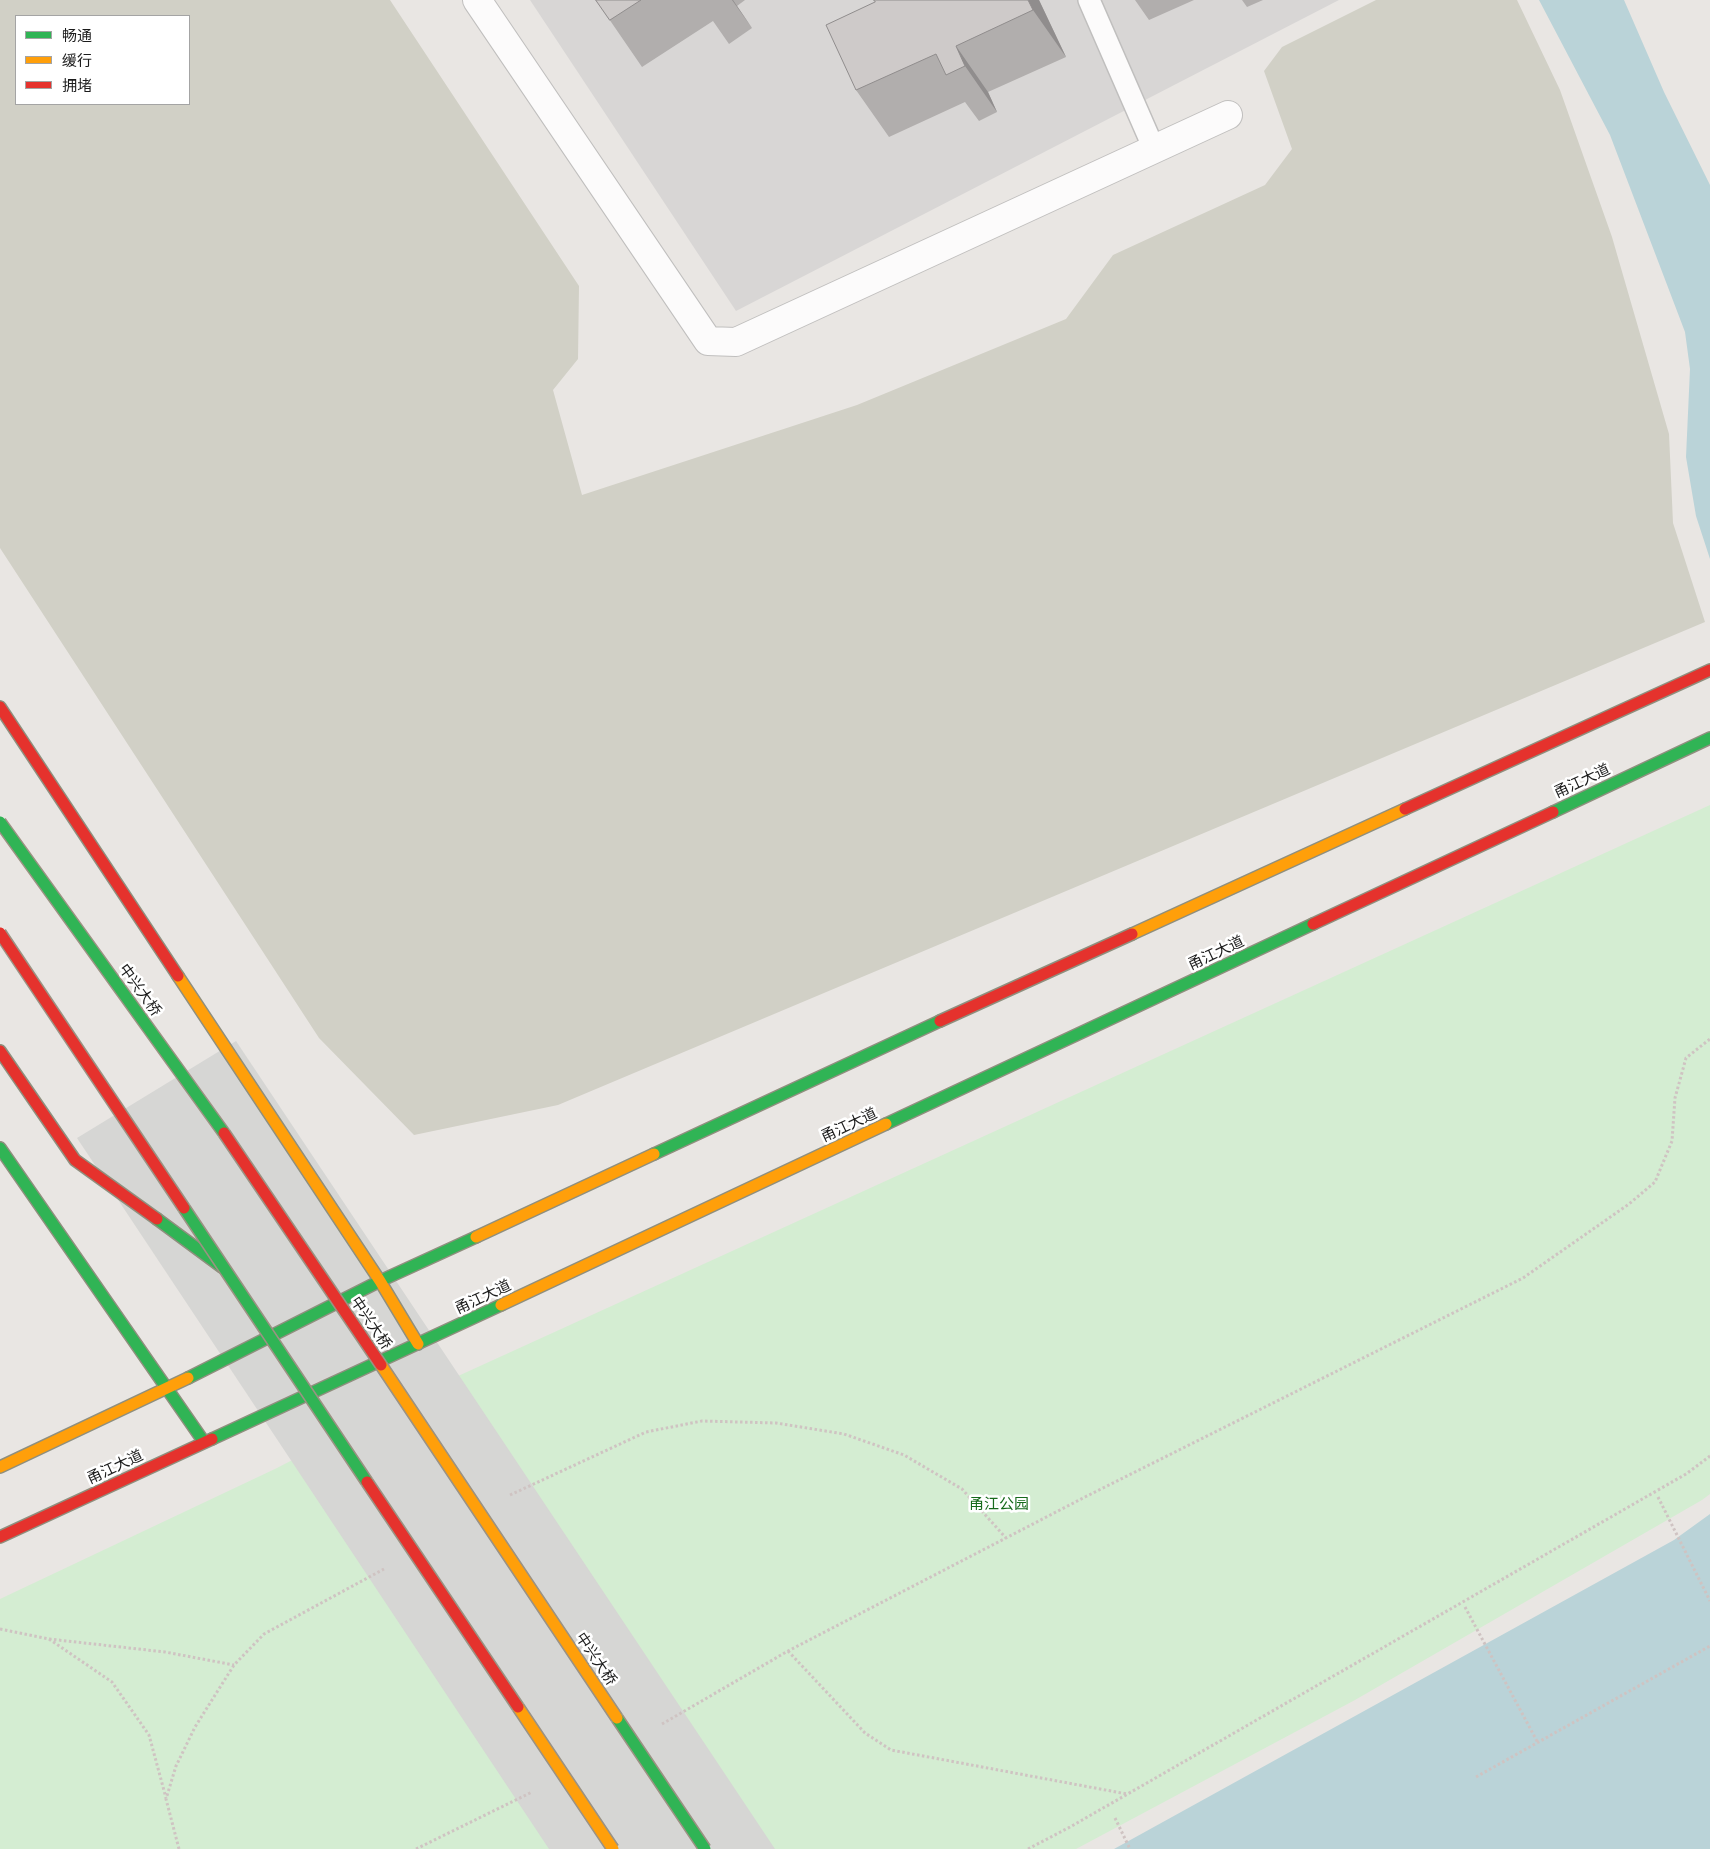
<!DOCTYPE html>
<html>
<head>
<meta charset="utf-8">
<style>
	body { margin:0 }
	#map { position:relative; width:1710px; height:1849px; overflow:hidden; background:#e9e6e3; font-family:"Golos Text","Noto Sans SC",sans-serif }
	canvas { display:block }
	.legend { position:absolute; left:15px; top:15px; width:175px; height:90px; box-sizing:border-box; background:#fff; border:1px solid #a4a4a4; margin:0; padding:6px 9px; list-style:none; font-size:15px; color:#1b1b1b }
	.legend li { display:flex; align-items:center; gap:10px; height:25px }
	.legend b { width:25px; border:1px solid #a4a4a4 }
</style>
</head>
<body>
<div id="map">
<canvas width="1710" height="1849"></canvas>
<ul class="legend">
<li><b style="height:6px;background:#30b455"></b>畅通</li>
<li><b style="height:6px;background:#ff9f0a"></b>缓行</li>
<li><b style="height:6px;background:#e5322d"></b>拥堵</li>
</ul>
</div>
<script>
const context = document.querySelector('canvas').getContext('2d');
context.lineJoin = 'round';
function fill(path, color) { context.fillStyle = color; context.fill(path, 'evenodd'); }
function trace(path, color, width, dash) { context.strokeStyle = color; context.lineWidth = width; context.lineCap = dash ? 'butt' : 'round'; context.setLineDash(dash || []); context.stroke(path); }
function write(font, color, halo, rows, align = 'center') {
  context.font = font + ' "Golos Text","Noto Sans SC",sans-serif'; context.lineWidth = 5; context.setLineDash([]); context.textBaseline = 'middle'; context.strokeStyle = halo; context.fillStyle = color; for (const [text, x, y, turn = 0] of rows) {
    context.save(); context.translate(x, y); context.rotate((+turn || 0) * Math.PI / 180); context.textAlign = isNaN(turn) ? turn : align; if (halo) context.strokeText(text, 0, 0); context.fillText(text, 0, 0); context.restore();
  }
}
fill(new Path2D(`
	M530 0H1339L736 311Z`), '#d8d6d5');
fill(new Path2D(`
	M0 0H390L579 286 578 359 553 390 582 495 857 405 1066 319 1113 255 1265 185 1292 149 1264 71 1282 47 1376 0H1517L1560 90 1612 237 1669 434 1673 523 1705 622 558 1105 414 1135 319 1038 0 548ZM16 16H189V104H16Z`), '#d1d0c6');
fill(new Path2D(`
	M1710 805V1494L1702 1500 1355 1700 1076 1849H0V1599L277 1468 423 1392Z`), '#d4edd2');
fill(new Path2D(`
	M1539 0H1624L1664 92 1710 185V559L1696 516 1686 457 1690 369 1685 332 1610 135Z
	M1710 1514V1849H1114L1674 1540Z`), '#bad3d8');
fill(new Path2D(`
	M236 1041 775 1849H549L77 1138Z`), '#d6d6d4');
const lane = new Path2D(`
	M1089 0 1154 149`);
const street = new Path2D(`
	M477 0 708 341 736 342 1228 115`);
const fast = new Path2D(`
	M1553 812 1710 738
	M886 1124 1313 924
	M0 1148 204 1442
	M654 1154 940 1021
	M157 1219 222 1267
	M188 1378 380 1281 476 1237
	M212 1439 501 1305`);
const slow = new Path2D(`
	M1132 934 1405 809
	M178 976 380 1281 418 1344
	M476 1237 654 1154
	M501 1305 886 1124
	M0 1467 188 1378`);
const jam = new Path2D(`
	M0 707 178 976
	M1405 809 1710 670
	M1313 924 1553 812
	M940 1021 1132 934
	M0 1051 75 1160 157 1219
	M0 1537 212 1439`);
trace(lane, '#c0bfbe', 24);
trace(street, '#c0bfbe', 30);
trace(fast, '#8f8f7e', 14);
trace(slow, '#8f8f7e', 14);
trace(jam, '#8f8f7e', 14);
trace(new Path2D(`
	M510 1495 646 1432 702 1421 776 1423 844 1434 904 1455 962 1489 1006 1538
	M1658 1497 1710 1601
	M1465 1607 1538 1743
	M0 1629 49 1639 112 1682 149 1735 166 1798
	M49 1639 165 1652 234 1665
	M788 1651 865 1733 891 1750 1127 1794
	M662 1724 788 1651 1085 1497 1523 1278 1629 1204 1655 1182 1672 1141 1675 1098 1686 1058 1710 1039
	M1476 1777 1710 1646
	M1115 1818 1130 1849
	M179 1849 166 1799 176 1766 195 1727 234 1665 264 1634 384 1569
	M416 1849 532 1792
	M1028 1849 1070 1827 1686 1474 1710 1456`), '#cfc3c2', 3, [2.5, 2.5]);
trace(lane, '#fcfbfb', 21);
trace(street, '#fcfbfb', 28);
trace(fast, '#30b455', 11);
trace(slow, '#ff9f0a', 11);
trace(jam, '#e5322d', 11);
const fastBridge = new Path2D(`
	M0 822 224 1133
	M184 1208 367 1482
	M617 1718 705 1849`);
const slowBridge = new Path2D(`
	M381 1365 617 1718
	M518 1707 613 1849`);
const jamBridge = new Path2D(`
	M0 933 184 1208
	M224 1133 381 1365
	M367 1482 518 1707`);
trace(fastBridge, '#9b9283', 14, []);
trace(slowBridge, '#9b9283', 14, []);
trace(jamBridge, '#9b9283', 14, []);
trace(fastBridge, '#30b455', 11);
trace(slowBridge, '#ff9f0a', 11);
trace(jamBridge, '#e5322d', 11);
fill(new Path2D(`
	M596 0H745L737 6 752 28 729 44 713 21 642 67Z
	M874 0H1039L1066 57 988 92 997 112 979 121 965 102 889 137 856 90 875 2Z
	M1135 0H1194L1149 20Z
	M1242 0H1263L1247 7Z`), '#b1aead');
fill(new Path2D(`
	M732 0H733L752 28Z
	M1028 0H1039L1066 57 1033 10Z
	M956 46 988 92 997 112 965 66Z`), '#908d8d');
const building = new Path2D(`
	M596 0H641L610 20Z
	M874 0H1028L1033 10 956 46 965 66 946 75 936 54 856 90 826 25 875 2Z`);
fill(building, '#cecac9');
trace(building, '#908d8d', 1);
write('15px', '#1b1b1b', '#fff', [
	["甬江大道",1582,781,-25],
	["甬江大道",1216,953,-25],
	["中兴大桥",140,990,54],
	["甬江大道",849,1125,-25],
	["甬江大道",483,1297,-25],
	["中兴大桥",371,1323,56],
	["甬江大道",115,1467,-25],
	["中兴大桥",596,1659,56]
]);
write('15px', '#176a1b', '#fff', [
	["甬江公园",999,1504]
]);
</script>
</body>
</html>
